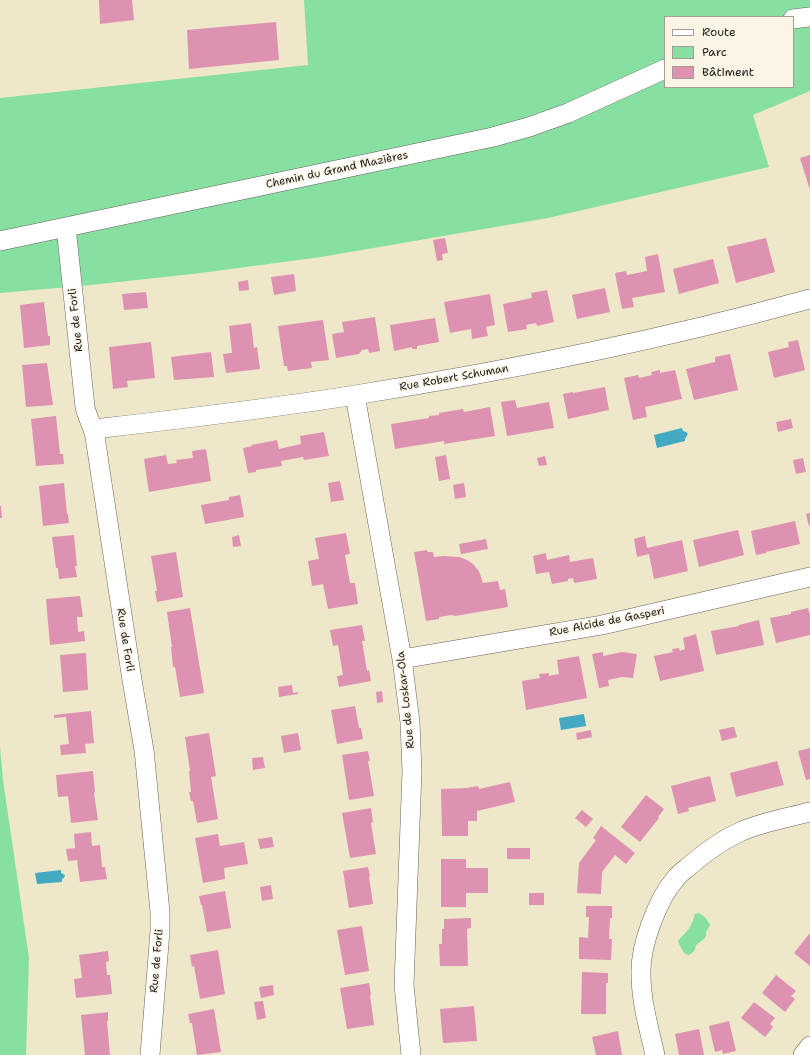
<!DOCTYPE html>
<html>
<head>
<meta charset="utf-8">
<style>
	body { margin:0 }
	#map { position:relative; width:810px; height:1055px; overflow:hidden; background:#efe7c9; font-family:"Shantell Sans",sans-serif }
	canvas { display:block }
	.legend { position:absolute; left:664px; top:16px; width:130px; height:72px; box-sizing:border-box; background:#fcf5e5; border:1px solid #a29e95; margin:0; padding:5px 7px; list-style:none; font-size:12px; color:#1c1c1c }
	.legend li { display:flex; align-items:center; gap:8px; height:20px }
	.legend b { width:20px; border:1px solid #a29e95 }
</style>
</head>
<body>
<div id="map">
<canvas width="810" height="1055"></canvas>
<ul class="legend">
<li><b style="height:5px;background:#fff"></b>Route</li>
<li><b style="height:11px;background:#88dfa2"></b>Parc</li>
<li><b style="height:11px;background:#de92b1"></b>Bâtiment</li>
</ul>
</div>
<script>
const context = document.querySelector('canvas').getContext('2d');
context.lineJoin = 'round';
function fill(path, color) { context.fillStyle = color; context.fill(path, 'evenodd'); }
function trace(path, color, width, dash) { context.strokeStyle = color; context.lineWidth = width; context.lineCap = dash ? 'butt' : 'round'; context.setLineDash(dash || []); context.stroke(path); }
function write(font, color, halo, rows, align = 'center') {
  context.font = font + ' "Shantell Sans",sans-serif'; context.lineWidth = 3; context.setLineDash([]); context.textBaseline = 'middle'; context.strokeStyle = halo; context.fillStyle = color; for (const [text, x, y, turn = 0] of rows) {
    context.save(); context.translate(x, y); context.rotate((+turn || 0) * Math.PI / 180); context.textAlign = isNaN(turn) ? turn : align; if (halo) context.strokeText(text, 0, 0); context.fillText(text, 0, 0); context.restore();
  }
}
fill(new Path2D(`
	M304 0H810V91L753 115 769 167 548 218 321 257 201 273 91 285 0 293V98L308 65ZM665 17H793V87H665Z
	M0 746 3 780 29 958 26 1055H0Z
	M698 913C704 915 707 919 710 925L706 932V936L704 939 696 945C695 950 694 953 688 955L684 953 678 942C680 937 683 936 686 932 691 927 693 921 695 914Z`), '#88dfa2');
fill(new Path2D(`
	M682 428 683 431 686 432 688 434 685 439V441L657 448 654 435Z
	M584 714 586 726 561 730 559 718Z
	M61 870V873L65 875 64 878 62 879V882L37 884 35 873Z`), '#43aac2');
fill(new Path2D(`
	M99 0H132L134 20 100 24Z
	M276 22 279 60 189 69 187 30Z
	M810 155V190L800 158Z
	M445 238 448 253 442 254 443 260 437 261 433 240Z
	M766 238 775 272 736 283 727 247Z
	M658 254 665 292 632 298 634 307 622 309 615 273 626 271 627 275 647 271 645 257Z
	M713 259 719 283 679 294 673 269Z
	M294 274 296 291 274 295 271 277Z
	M248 280 249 290 239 291 238 282Z
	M605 288 610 312 577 319 572 295Z
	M547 290 554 322 537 326 536 323 526 325 527 329 508 332 503 304 532 298 531 293Z
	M146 292 148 308 124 310 122 294Z
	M490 294 495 325 486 327 488 336 472 339 471 329 450 333 444 302Z
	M44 302 48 336H50V345L24 348 20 305Z
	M375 317 380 351 369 353 368 349 362 350 359 354 336 358 332 334 344 332 342 322Z
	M435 318 439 342 417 346V349H412V347L394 351 390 325Z
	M323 320 329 360 311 362 312 368 288 371 287 366H284L278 326Z
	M251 323 254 348 257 347 260 369 226 373 223 354 232 353 229 326Z
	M798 340 805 370 774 378 768 352 789 347 788 342Z
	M151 342 155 378 127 381 128 387 113 389 109 347Z
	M211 352 214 377 174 380 171 357Z
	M730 354 738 390 694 400 686 369 715 362V357Z
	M47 363 53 405 26 407 22 365Z
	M660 370V373L675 370 682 399 645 407 647 417 633 420 624 378 638 375 639 378 652 375 651 372Z
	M605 387 609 410 568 419 563 394 573 392V393Z
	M515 400 517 408 549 402 554 428 507 436 501 402Z
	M490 407 495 436 444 444V441L395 449 391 424 429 418V416L439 415V413L463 409 464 412Z
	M56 416 60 454H63L64 464 36 466 31 419Z
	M791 419 793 428 778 432 776 422Z
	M324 432 329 456 304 460 303 457 281 461 282 466 256 470V472L248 473 243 448 252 446 251 445 277 440 279 449 301 444 300 436Z
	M206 449 211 481 149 492 144 459 166 455 168 464 177 463 176 460 193 458 192 451Z
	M446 455 450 479 439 481 435 457Z
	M545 456 547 465 539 466 537 458Z
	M803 458 806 472 796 474 793 460Z
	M340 481 344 500 331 502 328 483Z
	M64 483 67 514H68L69 523 43 526 39 486Z
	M464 483 466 497 455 499 453 485Z
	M240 495 244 517 205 524 201 505 229 500V497Z
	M0 506H1L2 518H0Z
	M810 513V526H809L806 514Z
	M795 521 800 544 766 552V553L756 555 751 531Z
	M738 530 744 555 699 567 693 540Z
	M346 533 350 554 345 555 350 583H355L358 604 328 609 323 584 312 586 308 561 319 559 315 538Z
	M74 535 77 566H75L77 577 59 579 58 568H56L52 537Z
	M239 535 241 546 233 547 232 537Z
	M645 536 647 548 682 540 688 571 654 579 649 554 637 557 634 539Z
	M486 539 488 549 461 554 459 544Z
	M427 550 428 552H433L434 557 443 556 459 557 467 560 473 564 479 571 483 583 498 581 500 590 505 589 508 607 455 616 452 615 439 617V619L426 621 414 552Z
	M176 552 183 597 157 602 155 591H157L151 556Z
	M546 553 547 560 569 555 570 562 593 558 597 579 574 583 573 578 568 579V581L552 584 549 572 536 574 533 556Z
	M80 596 83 617H77L78 632 84 631 85 641 50 645 46 599Z
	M190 608 204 693 180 697 175 667H173L171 647H172L167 612Z
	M808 608 810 615V635L776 643 770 618 791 614V612Z
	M759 620 764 645 716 655 711 631 739 626V625Z
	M362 625 365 641H362L367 671 369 670 371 681 339 687 337 676 343 675 338 645 333 646 330 630Z
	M696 634 704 671 660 681 654 656 673 652 672 649 679 648 680 651 685 649 683 638Z
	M603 652V656L622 652 637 654 633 678 622 677 608 680 609 686 599 688 592 654Z
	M86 653 88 690 63 692 60 655Z
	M579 656 587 698 526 710 522 681 540 678 539 674 549 673V676L559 674 557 660Z
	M292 685 293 693 298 692V694L279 697 278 687Z
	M382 691 383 702 377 703 376 692Z
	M355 706 359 728H361L363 739 337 744 331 710Z
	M91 711 94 743 85 744 86 753 61 755 60 745 69 744 66 717 54 718V715Z
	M732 727H734L737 737 722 741 719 730Z
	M591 730 592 737 577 740 576 733Z
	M209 733 216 776 211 777 218 819 197 823 193 801H191L189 792H191L189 771H190L185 737Z
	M298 733 301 750 284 753 281 736Z
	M810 748V779L806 780 798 751Z
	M368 751 370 761H368L374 796 349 800 342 755Z
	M263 757 265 768 253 770 252 758Z
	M777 761 784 785 736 797 730 773Z
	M93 771 95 792 94 793 98 820 71 823 68 796 58 797 56 775Z
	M710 776 716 801 688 808 689 811 678 814 671 786Z
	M510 782 515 802 477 811V821H468V836H442L441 789 467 788 478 786 479 789Z
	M646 795 664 809 658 817 659 818 640 842 621 827Z
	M371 808 373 822 371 823 376 854 350 858 342 813Z
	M582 810 593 819 586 827 575 818Z
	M601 826 635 853 626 864 615 855 602 872 601 894 577 893 579 863 596 840 593 838Z
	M91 832 92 846 100 845 102 867H105L107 879 80 882 77 860 68 861 66 849 75 848 74 834Z
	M218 834 220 846 244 842 248 864 224 868 225 879 203 883 195 838Z
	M272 837 274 847 260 849 258 839Z
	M507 848H530V859H507Z
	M441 859H466V868H488V893H466V907H441Z
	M368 867 370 876 369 877 373 904 349 908 343 871Z
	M271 885 273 899 262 901 260 887Z
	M225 891 231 928 207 932 202 905H201L199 896Z
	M529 893H544V905H529Z
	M586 906H612V918H610L609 939H612L611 960 579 959V937L588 938 589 917H586Z
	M471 918V928L467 929 468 966H440L439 944H442V929H444V919Z
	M362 926 369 971 345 975 337 930Z
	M809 934 810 935V966L794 953Z
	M218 950 225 994 200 999 194 966 192 967 190 955Z
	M108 951 109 961 106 962 107 975H110L112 994 76 998 74 979 82 978 79 955Z
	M582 972 608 973V983H606V1014H581Z
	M776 975 796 991 791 996 795 999 785 1012 762 993Z
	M369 983 371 995H370L374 1025 347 1029 340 988Z
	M273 985 274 995 261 998 259 987Z
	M263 1001 266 1018 257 1020 254 1002Z
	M754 1002 775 1018 770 1024 773 1027 765 1037 741 1018Z
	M474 1006 477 1041 443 1043 440 1009Z
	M214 1009 221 1052 197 1055 192 1023H190L188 1014Z
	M108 1012V1021H107L110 1055H85L81 1015Z
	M729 1021 736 1051 723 1054 722 1050 715 1052 709 1026Z
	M699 1029 704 1055H679L675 1034Z
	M618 1031 622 1055H596L592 1037Z`), '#de92b1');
const minor = new Path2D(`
	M793 19 810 17
	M66 227 85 407C87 417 93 426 95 437L132 680 144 750 160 912V931L150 1055
	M0 241 493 137 529 127 568 113 665 69
	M355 395 402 659 410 722 412 771 404 985 411 1055
	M94 429C181 419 269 409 355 395 508 371 661 340 810 299
	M402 659 602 625 810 577
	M655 1055C649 1028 641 1002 641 974 640 946 657 900 676 878 679 874 683 871 687 868 703 854 720 841 740 832 762 822 787 818 810 812
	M803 1055 810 1046`);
trace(minor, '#666359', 20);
trace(minor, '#fff', 19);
write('11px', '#1c1c1c', '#fcf5e5', [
	["Chemin du Grand Mazières",337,170,-12],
	["Rue de Forli",76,320,-96],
	["Rue Robert Schuman",454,378,-10],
	["Rue Alcide de Gasperi",607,622,-11],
	["Rue de Forli",125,640,81],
	["Rue de Loskar-Ola",406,700,-96],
	["Rue de Forli",157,961,-85]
]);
</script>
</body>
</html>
